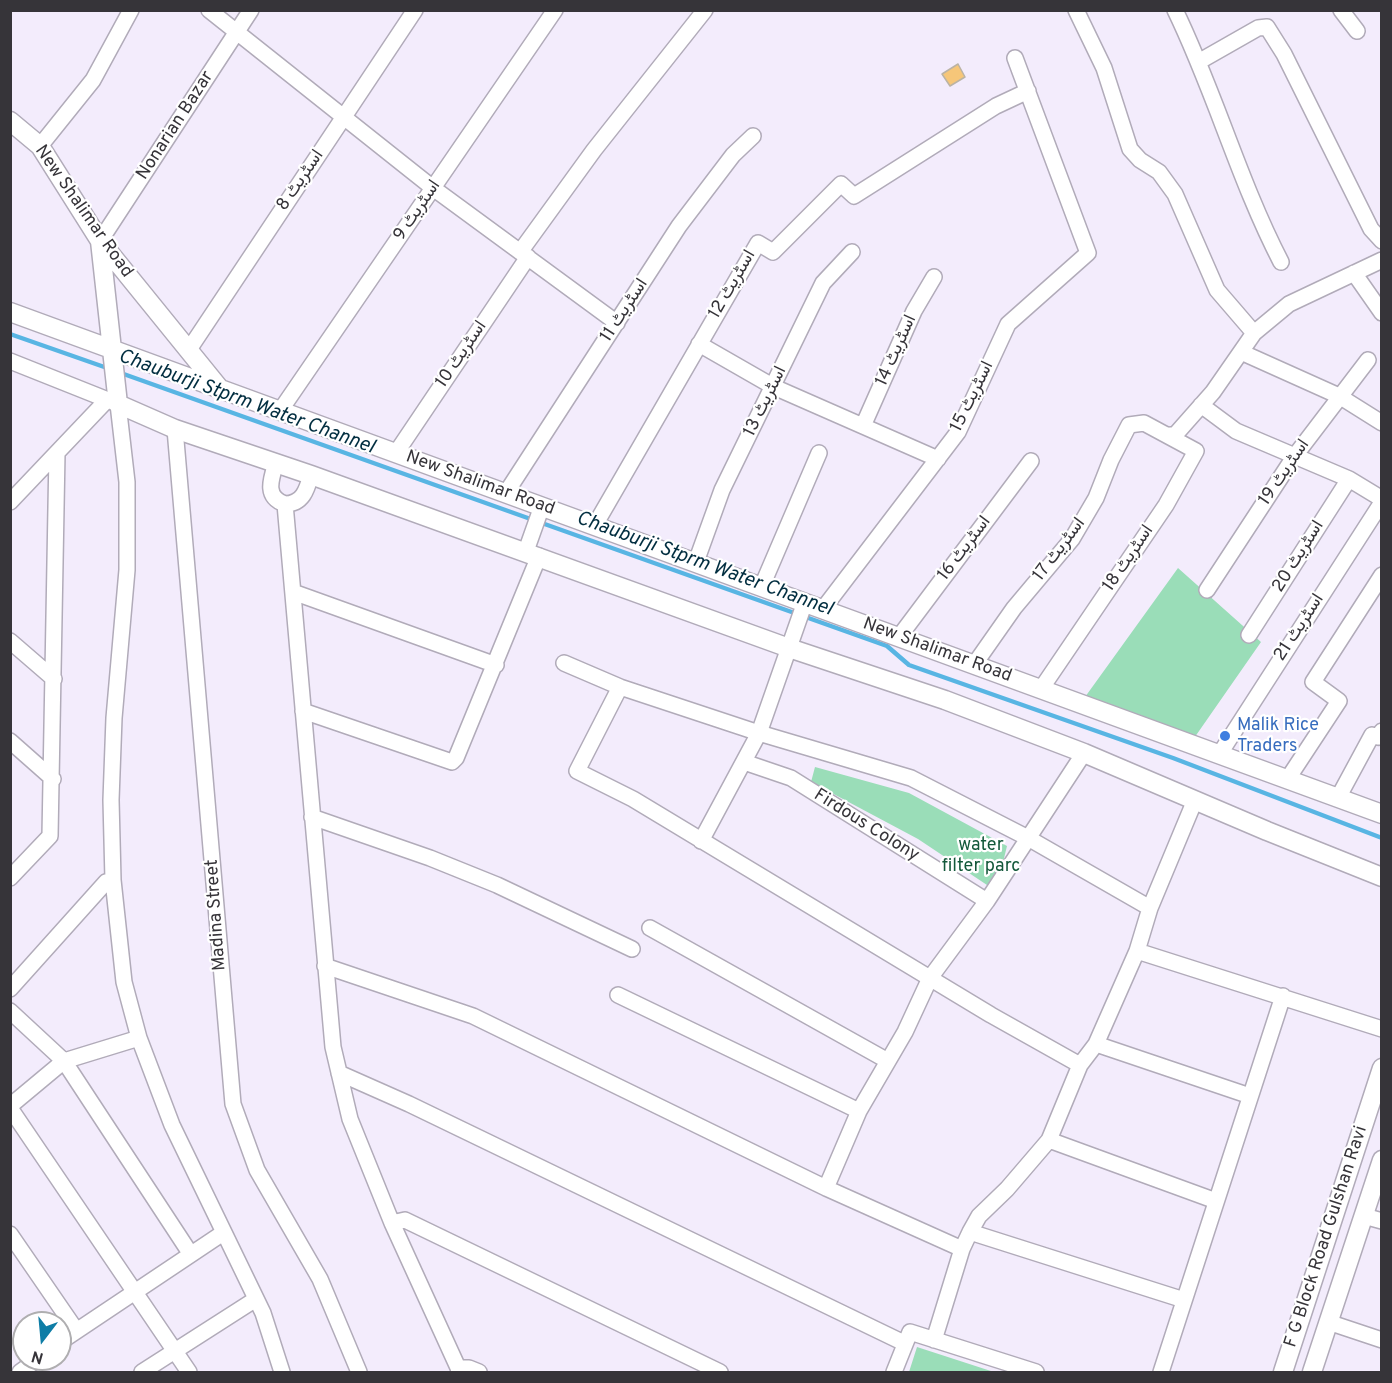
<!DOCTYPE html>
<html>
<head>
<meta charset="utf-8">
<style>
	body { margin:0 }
	#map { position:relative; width:1392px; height:1383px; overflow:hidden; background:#f3ecfc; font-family:Overpass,sans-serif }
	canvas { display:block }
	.frame { position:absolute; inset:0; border:12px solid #363439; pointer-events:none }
	.north { position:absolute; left:12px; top:1311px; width:60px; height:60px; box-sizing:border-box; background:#fff; border:2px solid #afaeb0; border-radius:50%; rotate:196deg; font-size:16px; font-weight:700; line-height:24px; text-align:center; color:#363439 }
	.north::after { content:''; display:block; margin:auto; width:21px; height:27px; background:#0e7da6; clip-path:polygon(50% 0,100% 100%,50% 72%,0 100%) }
</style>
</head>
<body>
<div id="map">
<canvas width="1392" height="1383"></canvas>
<div class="frame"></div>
<div class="north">N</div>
</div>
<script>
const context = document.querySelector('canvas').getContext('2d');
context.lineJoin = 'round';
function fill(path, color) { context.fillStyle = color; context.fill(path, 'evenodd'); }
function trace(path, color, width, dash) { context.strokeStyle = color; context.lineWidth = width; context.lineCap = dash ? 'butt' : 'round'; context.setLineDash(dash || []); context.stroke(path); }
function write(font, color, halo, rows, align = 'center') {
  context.font = font + ' Overpass,Vazirmatn,sans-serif'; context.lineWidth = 4.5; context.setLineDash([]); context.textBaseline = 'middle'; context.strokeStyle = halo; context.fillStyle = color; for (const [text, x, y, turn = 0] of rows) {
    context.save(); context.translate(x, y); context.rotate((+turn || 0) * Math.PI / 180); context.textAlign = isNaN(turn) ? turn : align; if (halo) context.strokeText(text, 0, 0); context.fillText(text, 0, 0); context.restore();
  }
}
fill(new Path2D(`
	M1178 568 1261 642 1190 744 1080 704Z
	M815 767 909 793 1007 846 996 891 918 839 811 782Z
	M917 1347 994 1372H909Z`), '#9addb8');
trace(new Path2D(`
	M10 334 110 369
	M118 372 887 646 909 665 1173 758 1382 838`), '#58b5e3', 4.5);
const building = new Path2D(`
	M958 64 965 77 950 86 942 74Z`);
fill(building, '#f6c679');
trace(building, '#bbb3a5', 1.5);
const minor = new Path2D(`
	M209 10 433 188 617 323
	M1076 10 1104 68 1130 149 1140 160 1159 172 1175 194 1217 290 1254 333
	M1175 10C1215 92 1239 181 1281 262
	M1341 10 1357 31
	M1200 61 1258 28 1267 27 1284 54 1371 229 1382 241
	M40 146 93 80 131 10
	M100 241 251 10
	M520 252 594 150 705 10
	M1354 273 1382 313
	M699 344 774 387 938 459
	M188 351 415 10
	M1241 352 1339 396 1382 423
	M10 361 118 404 127 482V570L114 718 111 800 113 880 124 982 139 1038 172 1125 263 1313 282 1372
	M1201 405 1236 431 1349 479 1382 499
	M280 411 555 10
	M863 426 914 311 934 277
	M175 429 233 1104 257 1170 320 1279 359 1372
	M1170 435H1175L1213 392 1254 333 1289 304 1382 260
	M396 453 528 257
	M276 463C271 479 264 497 285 504
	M311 475C307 489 303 504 285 504L333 1047 350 1119 392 1223 460 1372
	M506 493 679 226 733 155 753 136
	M10 502 106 401
	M595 525 758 243 773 252 841 184 854 196 996 106 1028 91
	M526 551 542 506
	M696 562 722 490 823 283 852 252
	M762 586 819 453
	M1207 590 1294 457 1368 360
	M293 592 496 665
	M823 609 958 432 1008 324 1088 253 1015 58
	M1249 635 1349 479
	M899 637 1031 461
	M10 641 54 679
	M564 663 620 687 759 733 911 778 1028 838 1150 908
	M974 665 1014 608 1072 539 1096 498 1111 460 1129 425 1144 423 1196 451 1166 505 1041 689
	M620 687 577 771 633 799 991 1015 1080 1065
	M303 711 452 762 456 758 539 556
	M10 741 53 779
	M1219 755 1382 502
	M744 762 791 778 987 901
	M1287 780 1339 701 1313 682 1382 575
	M1338 798 1372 735 1378 737 1382 731
	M312 817 430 858 497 885 632 949
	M701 841 759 733 805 602
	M10 878 50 836 57 453
	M650 928 888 1061
	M1137 951 1382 1029
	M325 966 473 1016 826 1188 962 1249
	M10 989 106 882 113 880
	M618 995 859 1111
	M10 1011 64 1061 190 1253
	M1096 1044 1250 1096
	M339 1073 409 1104 904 1343
	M10 1106 64 1061 139 1038
	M10 1108 189 1372
	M1049 1140 1216 1201
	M826 1188 859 1111 905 1032 930 978 987 901 1084 753
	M1364 1216 1382 1221
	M392 1223 405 1220 720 1372
	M970 1232 1184 1300
	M10 1234 76 1330
	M1328 1322 1382 1340
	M934 1340 962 1249 970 1232 979 1216 1007 1189 1049 1140 1080 1065 1096 1044 1137 951 1150 908 1195 800
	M60 1342 223 1233
	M458 1368H469L479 1372
	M20 1372 38 1359
	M142 1372 256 1299
	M894 1372 910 1332 1036 1372
	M1161 1372 1283 996`);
const tertiary = new Path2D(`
	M10 121 40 146 100 241 220 389
	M100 241 118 404 175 429 311 475 789 648 945 700 1084 753 1267 831 1382 877
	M10 312 1382 814
	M1283 1372 1382 1068
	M1312 1372 1382 1160`);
trace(minor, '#b1abb9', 18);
trace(tertiary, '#b1abb9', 21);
trace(minor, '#fff', 15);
trace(tertiary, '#fff', 18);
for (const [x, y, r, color] of [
	[1225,736,6,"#3f7fe0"]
]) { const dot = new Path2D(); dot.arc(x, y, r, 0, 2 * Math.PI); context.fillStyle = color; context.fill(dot); trace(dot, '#fff', 2); }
write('18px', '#363439', '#fff', [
	["Nonarian Bazar",176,126,-57],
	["اسٹریٹ 8",301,181,-56],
	["اسٹریٹ 9",418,211,-56],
	["New Shalimar Road",83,212,55],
	["اسٹریٹ 12",733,285,-60],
	["اسٹریٹ 11",625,311,-57],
	["اسٹریٹ 14",897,351,-66],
	["اسٹریٹ 10",462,355,-56],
	["اسٹریٹ 15",973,397,-64],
	["اسٹریٹ 13",766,402,-64],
	["اسٹریٹ 19",1285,473,-56],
	["New Shalimar Road",480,484,20],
	["اسٹریٹ 16",965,549,-53],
	["اسٹریٹ 17",1060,550,-53],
	["اسٹریٹ 20",1299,557,-58],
	["اسٹریٹ 18",1129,559,-56],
	["اسٹریٹ 21",1300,628,-57],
	["New Shalimar Road",937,651,20],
	["Firdous Colony",866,826,32],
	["Madina Street",217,915,-94],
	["F G Block Road Gulshan Ravi",1327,1237,-72]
]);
write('18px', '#366cbe', '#fff', [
	["Malik Rice",1237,726],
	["Traders",1237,747]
], 'left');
write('18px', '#13583a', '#fff', [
	["water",981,846],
	["filter parc",981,867]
]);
write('italic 20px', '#022e40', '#fff', [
	["Chauburji Stprm Water Channel",246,403,20],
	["Chauburji Stprm Water Channel",704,565,20]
]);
</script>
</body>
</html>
